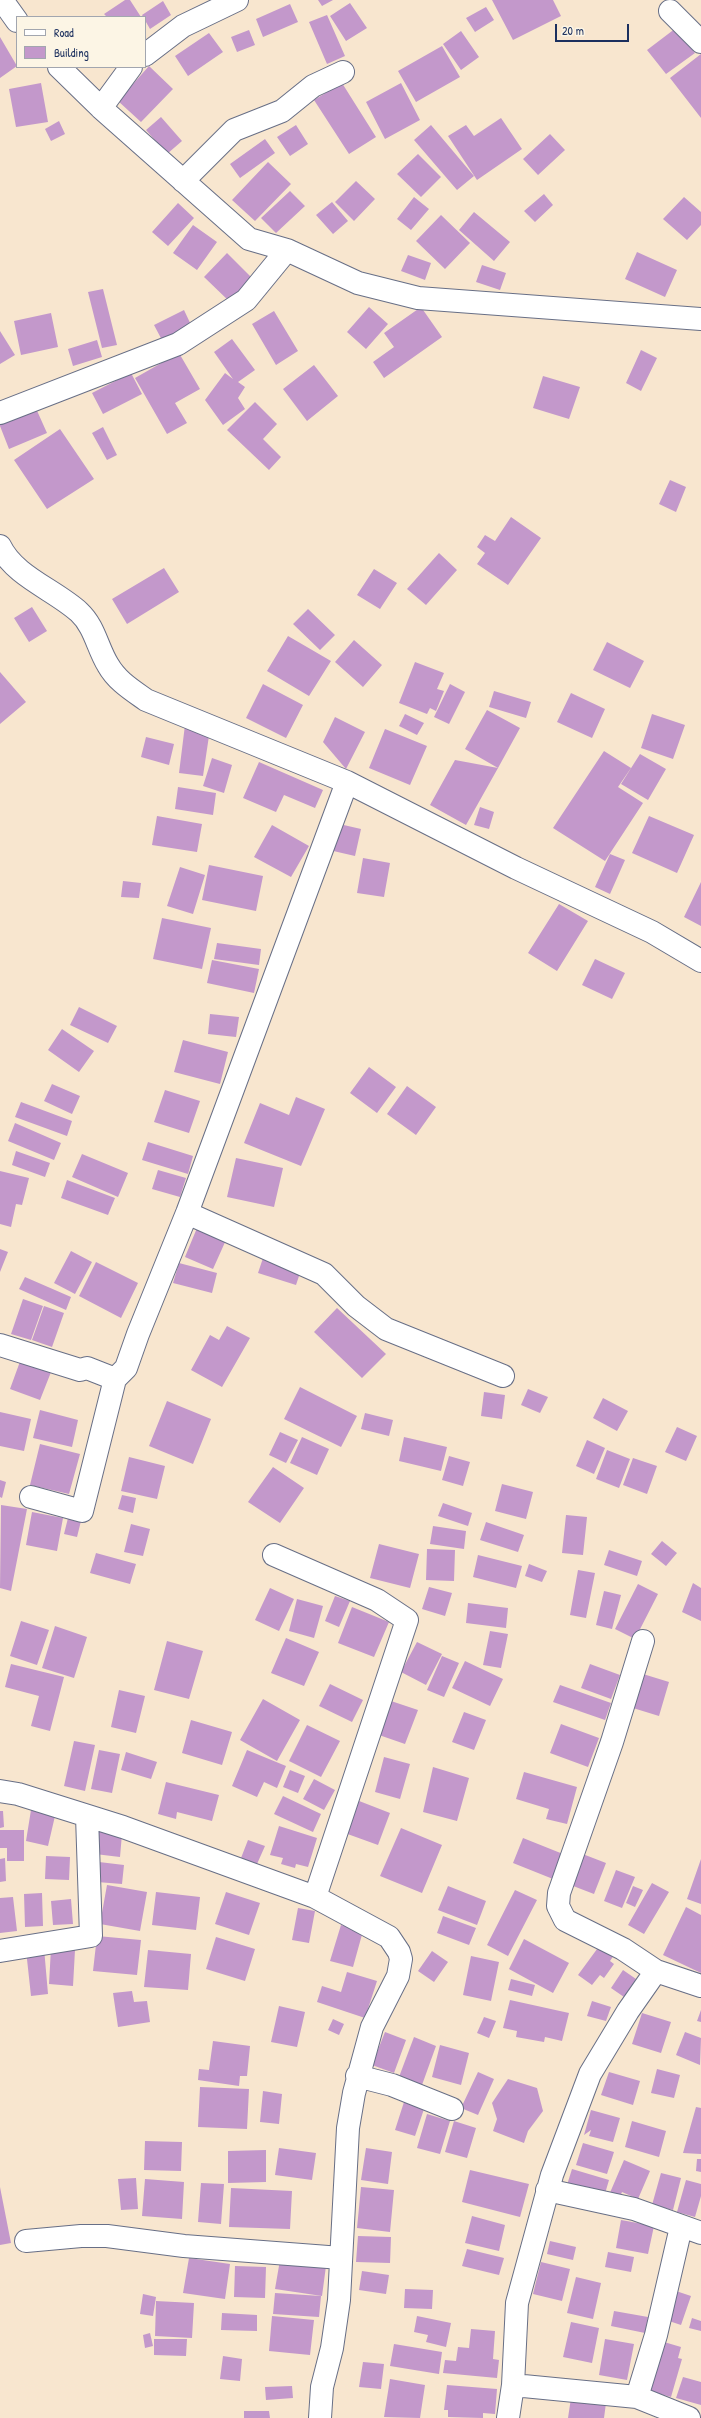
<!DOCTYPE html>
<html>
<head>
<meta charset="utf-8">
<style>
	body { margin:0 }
	#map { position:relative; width:701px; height:2418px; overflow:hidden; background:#f8e6cf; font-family:"Patrick Hand",sans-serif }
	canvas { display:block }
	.legend { position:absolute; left:16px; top:16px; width:130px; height:52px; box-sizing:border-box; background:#fcf5e5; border:1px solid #a2a6af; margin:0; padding:5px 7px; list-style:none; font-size:12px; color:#1b2f5e }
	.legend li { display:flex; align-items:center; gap:8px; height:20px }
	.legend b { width:20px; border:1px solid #a2a6af }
	.scale { position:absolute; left:555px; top:24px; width:74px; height:18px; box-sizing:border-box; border:2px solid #1b2f5e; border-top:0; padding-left:5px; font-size:12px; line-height:14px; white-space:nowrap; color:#1b2f5e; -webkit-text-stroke:3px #fcf5e5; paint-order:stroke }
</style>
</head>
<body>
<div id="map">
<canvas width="701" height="2418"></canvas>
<ul class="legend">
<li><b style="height:5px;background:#fff"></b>Road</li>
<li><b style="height:11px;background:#c398cb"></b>Building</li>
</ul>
<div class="scale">20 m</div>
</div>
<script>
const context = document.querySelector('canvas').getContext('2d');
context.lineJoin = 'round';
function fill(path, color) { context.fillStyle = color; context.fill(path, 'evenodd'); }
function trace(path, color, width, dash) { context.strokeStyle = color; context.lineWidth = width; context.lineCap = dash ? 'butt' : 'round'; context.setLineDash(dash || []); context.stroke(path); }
fill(new Path2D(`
	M125 0H130L141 17H107L104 14Z
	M318 0H333L322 6Z
	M492 0H553L561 16 513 40Z
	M163 1 171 15 150 29 142 15Z
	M350 3 367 28 346 41 330 16Z
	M290 4 298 22 263 37 256 19Z
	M486 7 494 20 475 32 466 18Z
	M327 15 345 56 327 64 309 22Z
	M676 28 695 53 666 74 647 50Z
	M249 30 255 45 237 52 231 37Z
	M461 31 479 57 461 70 443 44Z
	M209 33 223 52 188 76 175 56Z
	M0 37 17 66 0 78Z
	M442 46 460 77 416 102 398 71Z
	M701 54V118L670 78Z
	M149 66 173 89 141 122 118 101Z
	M41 83 48 122 16 127 9 89Z
	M342 83 376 137 349 154 314 100Z
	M401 83 420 120 385 139 366 102Z
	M161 117 182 141 167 154 146 130Z
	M501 118 522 149 477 180 448 136 466 125 474 136Z
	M59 121 65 134 51 141 45 129Z
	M296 125 308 144 290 156 277 137Z
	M431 125 474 176 457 190 414 140Z
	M550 134 565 150 538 175 523 159Z
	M265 139 275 153 240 178 230 164Z
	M418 154 441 177 421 197 397 174Z
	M268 162 291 184 255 221 232 200Z
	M356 181 375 199 354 221 335 202Z
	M290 191 305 206 276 233 261 218Z
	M544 194 553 205 535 222 524 211Z
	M414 197 429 209 411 230 397 219Z
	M684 197 701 212V225L687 240 663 219Z
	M332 202 348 221 333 234 316 215Z
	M178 203 194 218 168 246 152 232Z
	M474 212 510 242 494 261 459 230Z
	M441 215 470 243 445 269 416 241Z
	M193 225 217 242 197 270 173 253Z
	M637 252 677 270 665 297 625 279Z
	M227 253 254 280 231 303 204 277Z
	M408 255 431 263 425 280 401 271Z
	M482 265 506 273 500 290 476 282Z
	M103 289 117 345 102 348 88 292Z
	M369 307 388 324 366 349 347 332Z
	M421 307 442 337 384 378 373 362 394 347 384 333Z
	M184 310 192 327 163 342 154 325Z
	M274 311 298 351 276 365 252 324Z
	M51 313 58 347 21 355 14 321Z
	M0 331 15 355 0 364Z
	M232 339 255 370 238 382 245 387 238 398 245 409 223 425 205 400 225 373 233 379 214 352Z
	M97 340 102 357 73 366 68 349Z
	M641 350 657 358 641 391 626 383Z
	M179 353 200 389 175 403 187 423 167 434 135 378Z
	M314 365 338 396 307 421 283 389Z
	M131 373 142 394 103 414 92 393Z
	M543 376 580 387 569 419 533 408Z
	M255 402 277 424 263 439 281 457 269 470 227 430Z
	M34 404 47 433 9 449 0 426V419Z
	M103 427 117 455 107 460 92 433Z
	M60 429 94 479 47 509 14 460Z
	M670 480 686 487 676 512 659 504Z
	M511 517 541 538 508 585 477 564 485 553 477 547 485 535 495 541Z
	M439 553 457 570 426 605 407 589Z
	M164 568 179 592 127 624 112 599Z
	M374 569 397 583 380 609 357 595Z
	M32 607 47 631 29 642 14 618Z
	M308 609 335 635 320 650 293 624Z
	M288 636 331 661 309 696 267 671Z
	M354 640 382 665 363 687 335 662Z
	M607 642 644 661 630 688 593 670Z
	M415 662 444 673 437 689 444 691 436 711 430 708 427 714 399 703Z
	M0 672 26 702 0 724Z
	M263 684 303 705 286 738 246 718Z
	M450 684 465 692 449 724 434 717Z
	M494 691 531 702 526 718 489 707Z
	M571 693 605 709 592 738 557 722Z
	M487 710 520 728 498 768 466 825 430 805 455 760 498 768 465 749Z
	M405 714 424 723 417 735 399 726Z
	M652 714 685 725 673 759 641 748Z
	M335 717 365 732 346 769 323 742Z
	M185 725 210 729 203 776 179 773Z
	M385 729 427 746 410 785 369 768Z
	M146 737 174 744 169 765 141 757Z
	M604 751 631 768 618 787 643 803 605 861 553 828Z
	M640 754 666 769 648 800 621 784Z
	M212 758 232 765 224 793 203 786Z
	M259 762 323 790 315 808 284 795 276 812 243 798Z
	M178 787 216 793 213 815 175 809Z
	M480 807 494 812 489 829 474 825Z
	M157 816 202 824 197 852 152 845Z
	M649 816 694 835 677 873 632 853Z
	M335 823 361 829 355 856 329 850Z
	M272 825 309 846 291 877 254 857Z
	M610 854 625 860 610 894 595 887Z
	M363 858 390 863 384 897 357 893Z
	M209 865 263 876 256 911 202 900Z
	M180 867 205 875 193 914 167 906Z
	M123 881 141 883 139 898 121 897Z
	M701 882V926L684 917Z
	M559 904 588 921 557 971 528 953Z
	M162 918 211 928 202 969 153 959Z
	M217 943 261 949 259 965 214 959Z
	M595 959 625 973 612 999 582 985Z
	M212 960 259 969 254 993 207 983Z
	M79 1007 117 1026 108 1043 70 1025Z
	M210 1014 239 1017 236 1037 208 1034Z
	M62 1029 94 1051 79 1072 48 1050Z
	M183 1040 228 1052 220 1084 174 1072Z
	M369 1067 396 1087 377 1113 350 1093Z
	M52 1084 80 1096 72 1114 44 1101Z
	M407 1086 436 1107 416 1135 387 1114Z
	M165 1090 200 1101 189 1133 154 1122Z
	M296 1097 325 1109 301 1166 244 1143 260 1103 289 1115Z
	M21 1102 72 1121 67 1136 15 1117Z
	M15 1123 61 1143 54 1160 8 1141Z
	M148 1142 193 1156 188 1174 142 1160Z
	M16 1151 50 1163 45 1177 12 1165Z
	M82 1154 128 1173 118 1197 72 1177Z
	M236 1158 283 1168 274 1207 227 1197Z
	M158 1170 186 1178 180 1197 152 1189Z
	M0 1171 29 1178 22 1205 16 1204 11 1227 0 1224Z
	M67 1180 115 1198 108 1215 61 1198Z
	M197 1228 226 1240 213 1269 185 1257Z
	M0 1249 8 1252 0 1272Z
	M71 1251 92 1262 75 1294 54 1283Z
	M263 1258 301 1270 296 1285 258 1273Z
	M96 1262 138 1283 121 1318 79 1296Z
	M179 1263 217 1273 212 1293 173 1283Z
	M25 1277 71 1297 66 1310 19 1289Z
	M23 1299 43 1306 31 1340 11 1334Z
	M44 1306 64 1313 52 1347 32 1340Z
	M337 1308 386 1354 362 1378 314 1332Z
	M227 1326 250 1338 222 1387 191 1370 210 1335 219 1340Z
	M22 1356 53 1367 40 1400 10 1389Z
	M300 1387 357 1416 341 1447 284 1419Z
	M528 1389 548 1397 540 1413 521 1405Z
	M484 1392 505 1395 502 1419 481 1416Z
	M603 1398 628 1411 617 1431 593 1418Z
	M167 1401 211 1419 193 1464 149 1446Z
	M40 1410 78 1420 72 1447 33 1438Z
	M0 1412 31 1419 24 1451 0 1446Z
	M365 1413 393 1420 389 1436 361 1429Z
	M677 1427 697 1436 686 1461 665 1452Z
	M280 1432 298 1440 286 1463 269 1455Z
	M302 1437 329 1449 317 1475 290 1463Z
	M404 1437 447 1447 441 1471 399 1461Z
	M587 1440 605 1448 594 1474 576 1466Z
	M40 1444 80 1454 69 1494 30 1485Z
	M607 1450 630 1459 619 1488 596 1479Z
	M449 1456 470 1462 463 1486 442 1480Z
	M129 1457 165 1466 157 1499 121 1491Z
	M633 1458 657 1466 647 1494 623 1485Z
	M273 1467 304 1488 280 1523 248 1502Z
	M0 1480 6 1482 2 1498 0 1497Z
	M502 1484 533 1492 526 1519 495 1511Z
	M122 1495 136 1498 133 1513 118 1509Z
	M443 1503 472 1513 468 1526 438 1516Z
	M1 1505 27 1509 11 1591 0 1588Z
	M32 1512 63 1518 57 1551 26 1545Z
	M566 1515 587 1517 583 1555 562 1553Z
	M68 1518 81 1521 77 1537 64 1534Z
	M486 1522 524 1535 518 1552 480 1540Z
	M131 1524 150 1529 143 1556 124 1552Z
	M433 1526 466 1531 464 1549 430 1544Z
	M662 1541 677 1553 666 1566 651 1554Z
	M379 1544 419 1554 410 1588 370 1578Z
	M427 1549 455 1550 454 1581 426 1580Z
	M609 1550 642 1561 637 1576 604 1565Z
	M96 1553 136 1564 130 1584 90 1573Z
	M478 1555 522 1566 516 1588 473 1577Z
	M529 1564 547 1571 542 1582 525 1576Z
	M578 1570 595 1573 586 1618 570 1615Z
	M693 1583 701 1588V1621L682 1612Z
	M638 1584 658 1594 635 1639 615 1629Z
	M429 1587 452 1593 445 1616 422 1609Z
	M270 1588 294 1599 279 1631 255 1620Z
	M604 1591 621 1595 612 1629 596 1625Z
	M335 1596 350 1601 339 1627 325 1621Z
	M297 1599 323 1606 314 1638 289 1631Z
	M468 1603 508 1608 506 1628 466 1623Z
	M352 1607 389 1622 374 1657 338 1643Z
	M21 1621 49 1630 37 1665 10 1656Z
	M55 1626 87 1637 74 1678 42 1668Z
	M490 1631 508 1634 501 1668 483 1665Z
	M286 1638 319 1652 304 1686 271 1673Z
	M167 1641 203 1651 189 1699 154 1690Z
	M417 1642 442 1654 426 1685 401 1672Z
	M442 1656 459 1663 444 1697 427 1690Z
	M465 1661 503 1679 490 1706 452 1688Z
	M11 1664 64 1677 50 1731 31 1726 39 1696 5 1687Z
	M590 1664 620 1675 611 1699 581 1688Z
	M643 1674 669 1682 659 1716 633 1708Z
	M330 1684 363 1700 352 1722 319 1706Z
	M560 1685 611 1703 605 1720 553 1702Z
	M119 1690 145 1696 136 1733 111 1727Z
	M263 1699 300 1720 277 1761 240 1740Z
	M391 1701 418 1710 405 1744 379 1735Z
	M464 1712 486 1720 474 1750 452 1742Z
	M191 1720 232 1732 222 1765 182 1753Z
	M561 1724 599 1738 588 1767 550 1753Z
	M307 1725 340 1741 321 1777 289 1761Z
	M74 1741 95 1745 85 1791 64 1786Z
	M99 1750 120 1754 112 1793 91 1789Z
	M247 1750 286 1766 277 1788 264 1782 257 1797 232 1786Z
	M126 1752 157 1762 151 1779 121 1770Z
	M384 1757 410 1764 400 1799 375 1792Z
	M433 1767 469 1778 457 1821 423 1812Z
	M290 1770 305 1776 298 1793 283 1787Z
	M524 1772 577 1787 567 1824 546 1819 549 1809 516 1799Z
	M314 1779 335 1790 324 1810 303 1799Z
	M166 1782 219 1795 212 1821 177 1812 176 1819 158 1814Z
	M283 1796 321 1814 313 1832 274 1814Z
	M354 1799 390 1813 378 1845 342 1832Z
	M31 1810 55 1816 48 1846 26 1841Z
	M0 1811H3L4 1827 0 1828Z
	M279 1826 317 1838 308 1867 296 1864 295 1868 281 1864 283 1858 270 1855Z
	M401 1828 442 1845 422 1893 380 1876Z
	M0 1830H24V1861H7V1848H0Z
	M98 1831 122 1834 120 1857 95 1854Z
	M523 1838 563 1854 553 1879 513 1863Z
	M248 1840 265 1846 257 1864 241 1858Z
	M580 1853 606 1863 594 1894 568 1884Z
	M46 1856 70 1857 69 1880 45 1879Z
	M5 1858 6 1881 0 1882V1859Z
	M701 1859V1904L687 1899Z
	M99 1862 124 1865 122 1884 97 1882Z
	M616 1870 635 1877 622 1908 604 1901Z
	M652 1883 669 1892 644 1934 628 1925Z
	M107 1885 147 1892 140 1931 100 1924Z
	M448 1886 486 1901 477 1925 438 1910Z
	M633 1886 643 1890 635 1907 626 1903Z
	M515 1890 537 1900 508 1956 487 1945Z
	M156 1892 200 1897 196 1930 152 1925Z
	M226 1892 260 1903 249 1935 215 1924Z
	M42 1893 43 1926 25 1927 24 1894Z
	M13 1897 17 1931 0 1933V1898Z
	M71 1899 73 1924 53 1925 51 1901Z
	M686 1907 701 1915V1973L663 1955Z
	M298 1908 315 1911 309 1943 292 1940Z
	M443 1916 476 1928 469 1945 437 1933Z
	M341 1925 363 1931 353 1967 330 1961Z
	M97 1936 141 1940 137 1975 93 1971Z
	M216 1937 255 1949 245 1981 206 1969Z
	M524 1939 569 1963 553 1993 509 1969Z
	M600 1945 614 1955 610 1961 614 1964 604 1978 600 1975 592 1985 578 1975Z
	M44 1948 48 1994 31 1996 26 1950Z
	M51 1948 75 1950 73 1986 49 1984Z
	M148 1950 191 1954 188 1990 144 1987Z
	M432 1951 448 1962 434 1982 418 1971Z
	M471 1956 499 1962 491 2001 463 1995Z
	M623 1970 636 1979 624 1997 611 1988Z
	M347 1972 377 1981 365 2018 317 2002 322 1986 341 1992Z
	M511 1979 535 1985 532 1996 508 1990Z
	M132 1991 134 2002 147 2001 150 2022 118 2027 113 1993Z
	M510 2000 569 2013 562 2041 545 2037 544 2042 516 2037 517 2031 503 2028Z
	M592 2001 611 2007 606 2021 587 2016Z
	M279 2006 305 2012 297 2047 271 2042Z
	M701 2010V2022L697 2021Z
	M642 2013 671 2022 661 2053 632 2044Z
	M484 2017 496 2021 489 2038 477 2033Z
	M333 2019 344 2024 339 2035 328 2030Z
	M385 2032 406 2040 394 2073 372 2065Z
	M685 2032 701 2038 700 2065 676 2055Z
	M414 2037 436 2046 422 2085 399 2077Z
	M213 2041 250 2046 247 2076H240L239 2086 198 2080 199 2069 209 2070Z
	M440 2045 469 2053 461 2085 432 2077Z
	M657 2069 680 2075 674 2098 651 2093Z
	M478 2072 494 2079 478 2115 461 2108Z
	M609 2072 640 2081 633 2105 601 2095Z
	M508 2079 537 2088 543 2111 528 2131 524 2143 493 2131 497 2119 492 2103Z
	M200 2087 249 2089 247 2129 198 2127Z
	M263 2091 282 2094 279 2124 260 2122Z
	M404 2102 424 2109 415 2136 395 2130Z
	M696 2107 701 2108V2154L683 2153Z
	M591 2110 620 2118 613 2142 589 2136 591 2130 584 2135Z
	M427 2114 450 2121 440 2154 417 2148Z
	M454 2121 476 2128 467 2158 445 2152Z
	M632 2121 666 2131 659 2157 625 2147Z
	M145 2141 182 2142 181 2171 144 2170Z
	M583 2143 614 2152 607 2174 576 2165Z
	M279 2148 316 2153 312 2180 275 2175Z
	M366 2148 392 2152 388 2184 361 2180Z
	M266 2150V2182L228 2183V2151Z
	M697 2159H701V2172L696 2171Z
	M624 2160 650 2171 638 2199 622 2192 619 2199 609 2195Z
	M572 2169 609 2180 604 2197 567 2185Z
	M470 2170 529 2184 520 2217 462 2202Z
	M661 2173 681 2178 673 2210 652 2205Z
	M136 2178 138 2209 121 2210 118 2179Z
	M145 2179 184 2182 182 2219 142 2216Z
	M686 2180 701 2184V2196L695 2217 677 2212Z
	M201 2183 224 2184 221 2224 198 2222Z
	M0 2187 11 2243 0 2245Z
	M361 2187 394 2190 390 2232 357 2228Z
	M231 2188 292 2191 290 2229 229 2227Z
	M472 2216 505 2225 499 2251 465 2243Z
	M621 2220 654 2226 648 2254 616 2248Z
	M358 2236 391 2237 390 2263 356 2262Z
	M550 2241 576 2247 573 2260 547 2254Z
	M467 2249 504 2258 499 2275 462 2266Z
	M608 2252 634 2257 631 2272 605 2267Z
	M189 2258 230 2264 225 2299 183 2293Z
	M280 2260 326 2266 322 2296 275 2289Z
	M541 2262 570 2269 562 2301 533 2294Z
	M235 2266 266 2267 265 2298 234 2297Z
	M362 2271 389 2275 386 2294 359 2290Z
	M576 2277 601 2283 593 2319 567 2313Z
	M405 2289 433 2290 432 2309 404 2308Z
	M673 2290 691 2296 681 2325 663 2319Z
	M275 2293 321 2296 319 2317 273 2314Z
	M143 2294 156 2297 153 2316 140 2314Z
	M156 2301 194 2303 192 2338 155 2336Z
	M614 2311 648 2317 645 2333 611 2326Z
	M222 2313 257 2315V2331L221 2330Z
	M272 2316 314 2320 310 2355 269 2351Z
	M417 2316 451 2323 446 2347 426 2342 428 2335 414 2332Z
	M692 2318 701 2321V2331L689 2328Z
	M571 2322 599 2328 592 2363 563 2357Z
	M471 2329 495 2331 493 2359 499 2360 497 2378 443 2373 445 2360 456 2361 458 2347 469 2348Z
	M150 2333 153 2346 145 2348 143 2335Z
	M154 2339H187L186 2356 154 2355Z
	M605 2339 634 2344 627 2380 599 2375Z
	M664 2342 681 2347 678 2358 682 2359 671 2397 650 2391Z
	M394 2344 442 2352 439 2374 390 2366Z
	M223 2356 242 2359 240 2381 220 2379Z
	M363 2362 384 2364 381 2389 359 2387Z
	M683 2377 701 2382V2405L676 2398Z
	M390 2379 425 2385 420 2418 384 2417Z
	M447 2385 497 2389 495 2414 483 2413V2418L448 2417V2410H444Z
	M292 2386 293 2398 266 2400 265 2387Z
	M571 2398 606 2403 604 2418H568Z
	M244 2411H269L270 2418H244Z`), '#c398cb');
const street = new Path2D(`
	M2 0 17 21
	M670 11 701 42
	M145 55 183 26 237 0
	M59 67 101 108 249 239 287 250 358 283 418 298 701 319
	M101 108 131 67
	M183 181 234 130 282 111 313 86 343 72
	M0 413 178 344 246 300 287 250
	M0 546C14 576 55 590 79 612 95 627 97 647 108 665 117 681 132 690 146 700L347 782 516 868 652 932 701 961
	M187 1213 324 1274 356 1306 386 1329 503 1376
	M0 1345 80 1370 87 1368 115 1379 126 1368 138 1334 187 1213 347 782
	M31 1497 82 1511 115 1379
	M274 1555 377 1600 407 1620 315 1897
	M643 1641 612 1742 559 1893 558 1906 565 1920 623 1949 656 1971 701 1986
	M0 1791 18 1794 123 1827 315 1897 389 1937 399 1952 401 1959 398 1976 372 2027 354 2093 348 2128 339 2300 332 2348 322 2387 320 2418
	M0 1951 91 1936 87 1816
	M357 2076 392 2085 452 2109
	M547 2190 634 2209 701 2233
	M26 2241 81 2236H107L184 2246 341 2258
	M513 2385 637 2397 689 2418
	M637 2397 656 2335 681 2227
	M508 2418 513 2385 517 2303 552 2175 590 2074 628 2011 656 1971`);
trace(street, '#686f86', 24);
trace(street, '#fff', 22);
</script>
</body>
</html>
